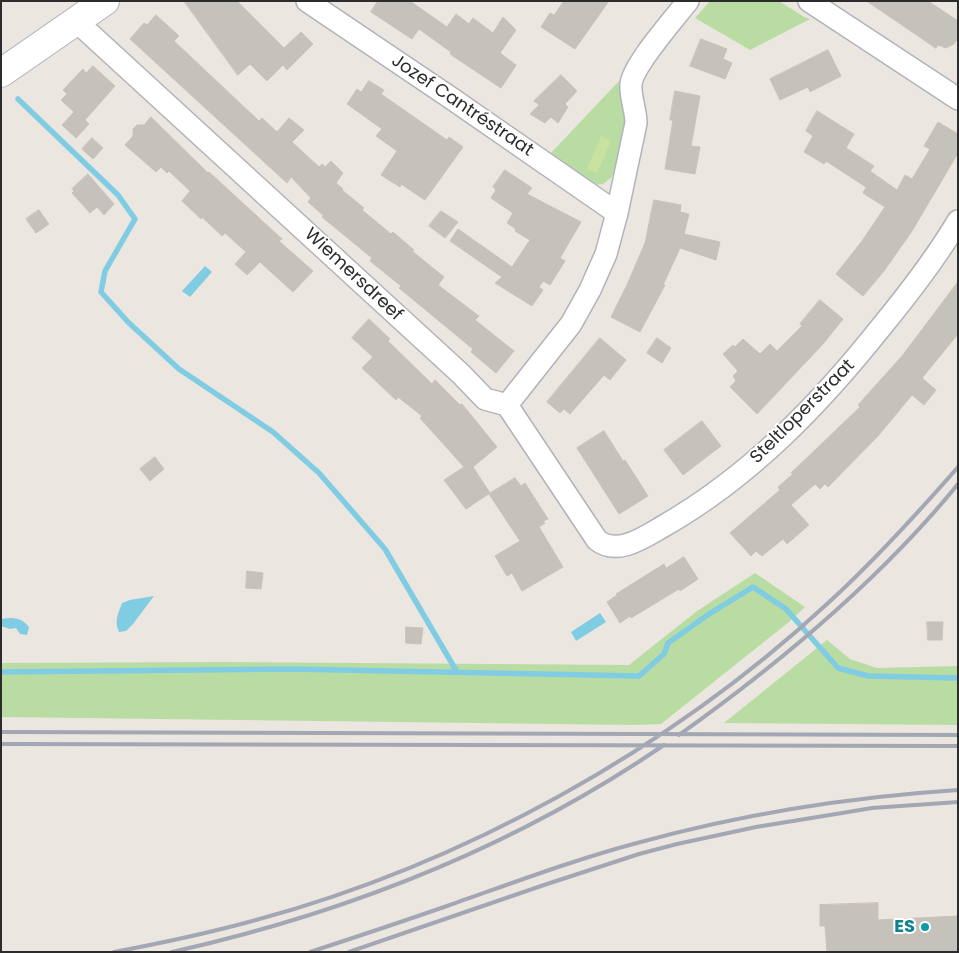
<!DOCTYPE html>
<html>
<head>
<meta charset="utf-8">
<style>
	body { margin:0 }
	#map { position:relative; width:959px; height:953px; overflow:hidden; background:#ece6e0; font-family:Poppins,sans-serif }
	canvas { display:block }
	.frame { position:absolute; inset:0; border:2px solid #2c2c2c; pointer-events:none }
</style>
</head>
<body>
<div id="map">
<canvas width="959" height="953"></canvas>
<div class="frame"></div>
</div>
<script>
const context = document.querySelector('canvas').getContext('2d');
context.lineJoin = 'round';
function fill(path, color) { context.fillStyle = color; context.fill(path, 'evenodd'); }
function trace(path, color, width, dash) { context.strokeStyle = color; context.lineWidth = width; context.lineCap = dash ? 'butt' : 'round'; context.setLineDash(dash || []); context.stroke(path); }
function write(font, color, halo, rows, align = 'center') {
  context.font = font + ' Poppins,sans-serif'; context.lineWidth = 4; context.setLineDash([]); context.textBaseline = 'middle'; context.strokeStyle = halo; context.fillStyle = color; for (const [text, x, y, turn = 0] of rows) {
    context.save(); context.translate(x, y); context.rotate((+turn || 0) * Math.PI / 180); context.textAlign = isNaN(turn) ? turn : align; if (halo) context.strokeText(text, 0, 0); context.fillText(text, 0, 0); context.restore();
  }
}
fill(new Path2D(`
	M710 1H779L804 17 810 19 750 50 695 18Z
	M619 81 625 117 624 133 612 177 603 184 593 185 550 154Z
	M755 573 805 607 789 622 661 724 633 725 1 717V663L223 662 629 665 697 611Z
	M827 640 850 659 877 668 958 666V725L724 723Z`), '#b9dca3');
fill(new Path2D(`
	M601 136 611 141 597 173 587 169Z`), '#c9e2a0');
fill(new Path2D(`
	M205 266 212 272 190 297 182 291Z
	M154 596 133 624 126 631 119 632C114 622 118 614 122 603L130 600Z
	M600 613 606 622 576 641 571 632Z
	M9 618C19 618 23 620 29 627L27 635 20 634 16 628 10 629 1 626V619Z`), '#80cce2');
trace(new Path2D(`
	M18 99 118 195 135 219 105 271 101 292 128 322 179 369 273 432 319 473 385 549 457 672
	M1 672 291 669 639 676 664 654 668 643 709 614 753 587 786 609 838 668 868 676 958 678`), '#80cce2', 5.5);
const building = new Path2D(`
	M184 1H237L284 48 301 32 313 44 287 70 283 65 267 81 250 64 238 75Z
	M378 1H410L447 27 456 14 469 24 473 18 493 33 503 17 516 30 500 53 516 65 515 67 501 88 450 54 451 52 419 29 412 39 371 12Z
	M564 1H609L575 49 541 27 550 13 554 15Z
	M867 1H928L958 21V38L954 44 946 48 938 45 936 48Z
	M156 15 179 36 174 41 259 121 262 118 277 132 289 118 304 130 292 142 319 167 322 164 325 167 331 161 343 173 336 183 343 189 342 190 364 208 362 210 391 234 393 232 414 250 412 251 444 277 438 285 479 316 475 320 514 351 496 373 471 352 473 349 399 288 401 286 370 261 372 258 322 217 324 216 308 202 311 198 291 177 287 183 130 39 144 23 147 25Z
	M701 39 727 49 723 59 732 63 725 79 690 66Z
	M828 50 841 76 810 92 808 87 780 100 770 79Z
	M93 66 115 86 85 120 89 124 76 138 62 125 74 112 61 100 67 94 63 90 83 69 86 73Z
	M561 75 577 91 565 104 568 107 558 123 551 117 545 123 530 114 539 105 534 101Z
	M369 81 384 90 381 94 447 140 449 137 463 147 425 200 401 184 400 187 381 175 397 151 376 136 382 129 347 104 357 89 361 92Z
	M675 91 700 96 691 146 700 147 695 174 665 169 673 120H670Z
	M817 111 854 134 846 148 874 166 870 171 897 190 905 175 912 179 930 149 924 146 938 122 958 134V153L912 231 884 271 863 296 836 274 862 241 885 207 863 193 866 187 826 161 824 164 804 152 813 136 806 131Z
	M151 117 208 173 209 172 221 183 282 239 279 241 313 271 293 292 260 262 247 275 235 264 246 252 225 233 222 236 202 217 201 219 182 201 190 191 169 171 167 173 161 167 156 172 125 145 133 136V129L137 125H144Z
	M92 138 103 148 93 159 82 149Z
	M505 170 532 188 527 194 581 222 560 258 565 261 550 285 543 281 539 287 543 290 532 306 495 283 502 277 450 241 458 229 512 267 530 240 515 231 516 229 507 223 513 213 491 198 496 190 493 187Z
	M88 174 114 204 104 215 97 207 90 213 72 193 74 191 72 189Z
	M654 200 681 205 680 212 689 214 684 234 720 242 716 260 680 248 663 285H665L640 332 611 317 627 285 645 243Z
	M39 210 49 224 36 233 26 219Z
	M441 211 458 222 445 238 429 226Z
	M958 282V334L922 378 936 390 924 405 912 395 878 436 828 487 825 484 820 489 815 484 791 505 809 525 787 544 783 539 762 556 756 551 751 556 730 533 780 490 778 487 793 474 791 473 860 407 858 405 902 356Z
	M820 300 843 319 823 344 757 414 730 387 736 381 733 376 738 371 723 354 733 345 735 347 743 339 760 354 770 344 777 351 802 326 800 324Z
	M369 319 390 339 388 341 432 384 435 380 460 405 462 404 497 447 473 467 490 493 466 509 444 480 464 467 420 418 422 416 398 397 396 400 362 368 373 357 352 338Z
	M600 338 626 360 610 380 604 375 570 414 564 409 560 413 547 402Z
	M657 338 671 348 662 363 647 353Z
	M702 421 721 446 683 475 664 450Z
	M604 431 623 461 625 460 648 496 619 514 577 448Z
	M155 457 164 469 150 481 140 469Z
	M515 478 521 486 525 483 548 519 543 521 545 523 539 527 563 567 522 591 512 573 507 576 495 556 520 541 489 494Z
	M684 557 698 579 680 591 679 589 631 618 630 616 620 623 607 602 617 595 616 594 664 564 666 568Z
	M247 571 263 573 261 589 246 588Z
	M927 622H943L942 640H928Z
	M406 627 423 628 421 644 406 643Z
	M878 903V920L958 916V952H827L825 926H820V905Z`);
fill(building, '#c5c1bb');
trace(building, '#c8c2ba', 1);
const street = new Path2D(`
	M307 1 448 96 617 213
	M809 1 958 99
	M76 21 461 374 485 399 507 405 597 540C617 556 643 538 662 527 750 477 820 404 882 326 909 293 936 258 958 221
	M507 405 571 324 590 290 606 254 617 213 636 123C636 110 630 97 631 84 633 65 674 19 688 1`);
const secondary = new Path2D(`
	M1 73 105 1`);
trace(street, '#b1b3bb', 24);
trace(secondary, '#b1b3bb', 30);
trace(street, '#fff', 21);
trace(secondary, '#fff', 28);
trace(new Path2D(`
	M1 732 958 735
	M679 735C780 663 879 581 958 484
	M1 744 958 746
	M114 952C162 943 209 933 256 920 463 864 669 750 827 604 874 561 916 515 958 467
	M172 952C346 913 516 846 664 745
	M310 952C356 937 401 922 447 906 510 884 573 860 637 843 742 814 850 797 958 790
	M349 952 544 885 639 854 677 844 756 827 836 814 872 808 958 802`), '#a3a7b4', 4);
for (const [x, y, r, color] of [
	[925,927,5,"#0f9aa8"]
]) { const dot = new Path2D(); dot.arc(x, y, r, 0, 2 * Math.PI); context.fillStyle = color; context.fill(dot); trace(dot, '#fff', 2); }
write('18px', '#2c2c2c', '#fff', [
	["Jozef Cantréstraat",462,106,34],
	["Wiemersdreef",353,275,43],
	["Steltloperstraat",803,412,-45]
]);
write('bold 18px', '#0d838f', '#fff', [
	["ES",915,927]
], 'right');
</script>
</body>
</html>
